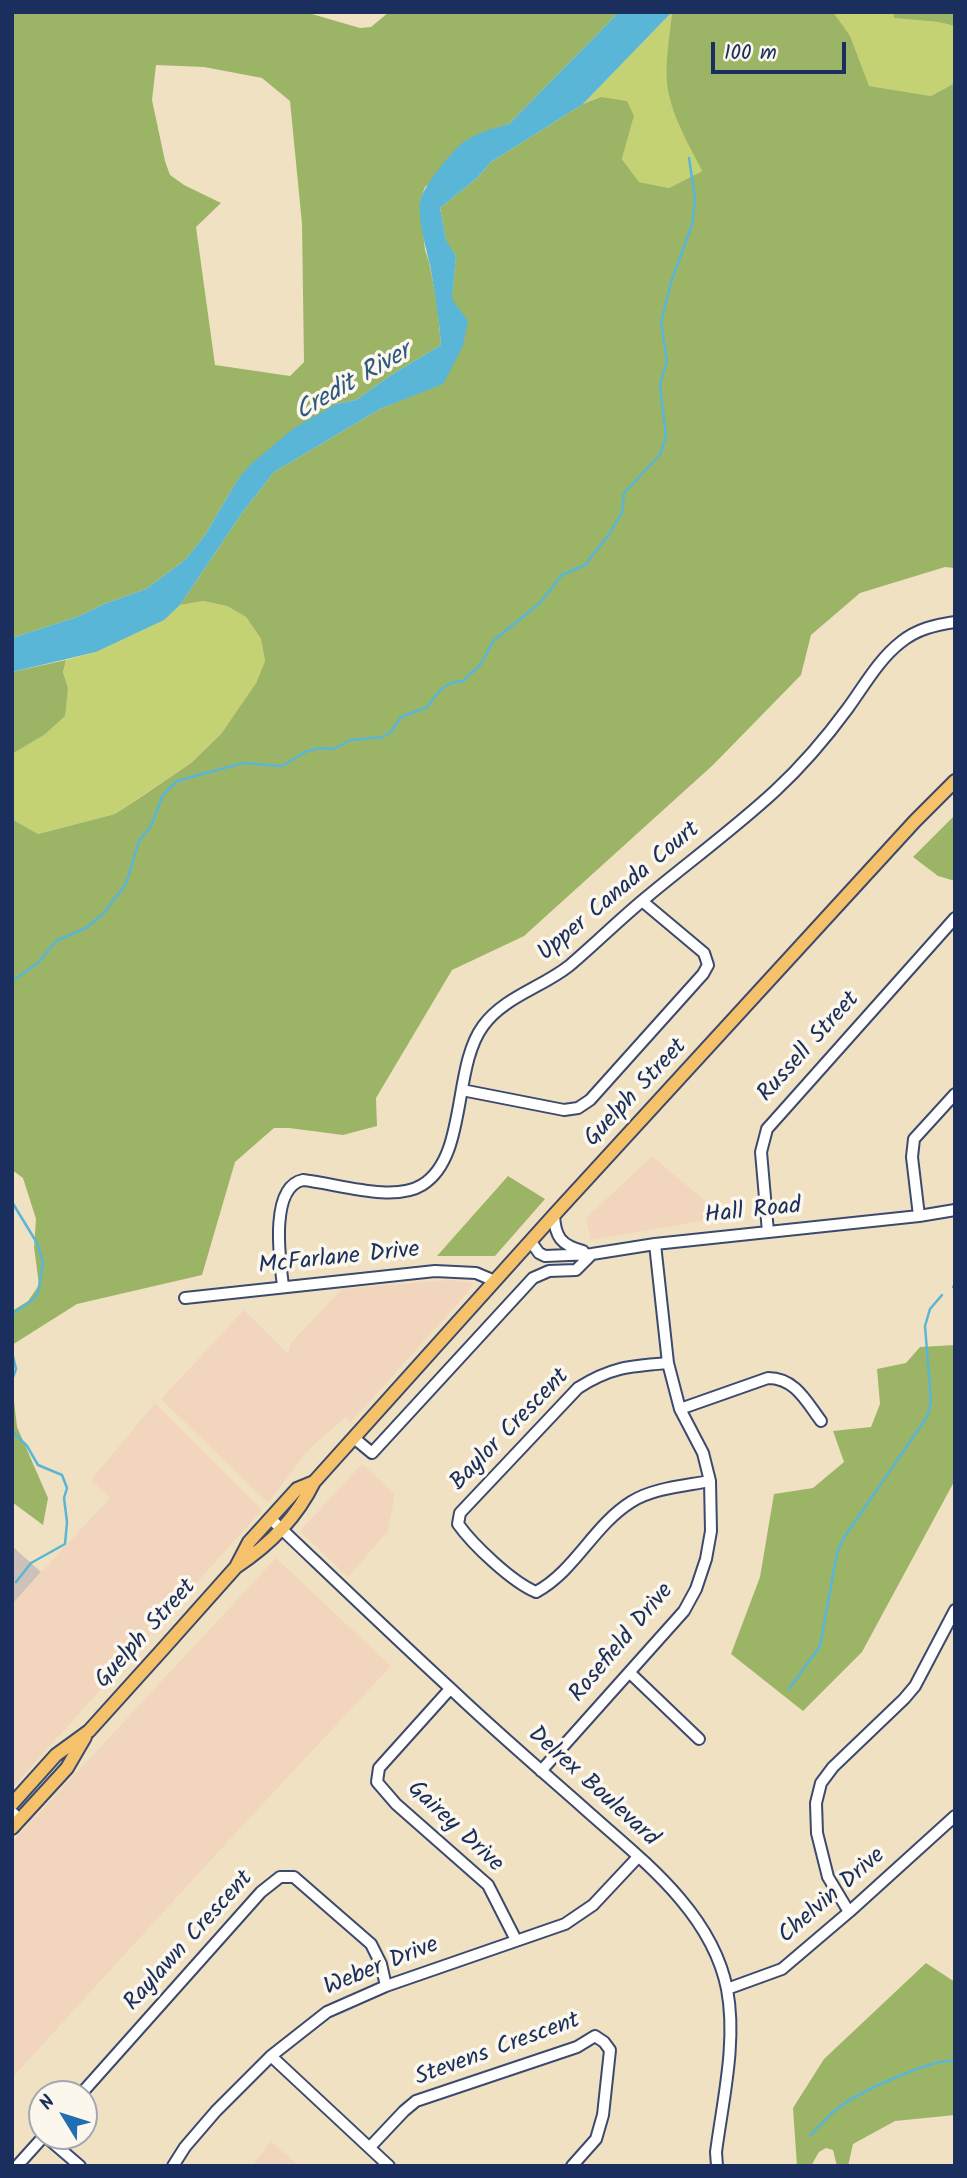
<!DOCTYPE html>
<html>
<head>
<meta charset="utf-8">
<style>
	body { margin:0 }
	#map { position:relative; width:967px; height:2178px; overflow:hidden; background:#f1e1c3; font-family:Kalam,sans-serif }
	canvas { display:block }
	.frame { position:absolute; inset:0; border:14px solid #1b2f5e; pointer-events:none }
	.north { position:absolute; left:28px; top:2080px; width:70px; height:70px; box-sizing:border-box; background:#fbf7ec; border:2px solid #a1a7b3; border-radius:50%; rotate:308deg; font-size:19px; font-weight:700; line-height:28px; text-align:center; color:#1b2f5e }
	.north::after { content:''; display:block; margin:auto; width:24px; height:32px; background:#1f6fb2; clip-path:polygon(50% 0,100% 100%,50% 72%,0 100%) }
	.scale { position:absolute; left:711px; top:42px; width:135px; height:32px; box-sizing:border-box; border:4px solid #1b2f5e; border-top:0; padding-left:9px; font-size:21px; line-height:24px; white-space:nowrap; color:#1b2f5e; -webkit-text-stroke:5px #fbf7ec; paint-order:stroke }
</style>
</head>
<body>
<div id="map">
<canvas width="967" height="2178"></canvas>
<div class="frame"></div>
<div class="north">N</div>
<div class="scale">100 m</div>
</div>
<script>
const context = document.querySelector('canvas').getContext('2d');
context.lineJoin = 'round';
function fill(path, color) { context.fillStyle = color; context.fill(path, 'evenodd'); }
function trace(path, color, width, dash) { context.strokeStyle = color; context.lineWidth = width; context.lineCap = dash ? 'butt' : 'round'; context.setLineDash(dash || []); context.stroke(path); }
function write(font, color, halo, rows, align = 'center') {
  context.font = font + ' Kalam,sans-serif'; context.lineWidth = 7; context.setLineDash([]); context.textBaseline = 'middle'; context.strokeStyle = halo; context.fillStyle = color; for (const [text, x, y, turn = 0] of rows) {
    context.save(); context.translate(x, y); context.rotate((+turn || 0) * Math.PI / 180); context.textAlign = isNaN(turn) ? turn : align; if (halo) context.strokeText(text, 0, 0); context.fillText(text, 0, 0); context.restore();
  }
}
fill(new Path2D(`
	M652 1156 724 1217 591 1240 586 1218Z
	M450 1280 473 1283 467 1293 351 1422 346 1417 309 1449 268 1503 161 1399 244 1310 288 1354 291 1343 342 1289Z
	M155 1403 262 1510 12 1788V1604L110 1498 91 1480Z
	M362 1464 395 1494 388 1531 348 1577 300 1531Z
	M276 1558 391 1666 219 1851 12 2078V1842Z
	M271 2141 299 2166H252Z`), '#f1d5bd');
fill(new Path2D(`
	M12 1546 41 1572 12 1604Z`), '#cec1ba');
fill(new Path2D(`
	M672 12 668 74 679 125 702 171 669 188 639 182 622 159 634 116 601 97 583 104Z
	M833 12H893L894 18 938 22 955 26V83L931 96 868 86Z
	M203 601 227 606 246 617 261 639 265 661 256 683 221 734 191 763 115 814 38 834 12 819V754L44 735 68 688 63 672 66 660 96 652 163 620 180 605Z`), '#c5d274');
fill(new Path2D(`
	M12 12H305L360 28 371 27 389 12H619L509 124 493 129 425 187 420 201 425 250 429 262 437 303 441 345 391 375 356 400 336 404 238 479 205 535 185 560 146 589 104 604 77 617 12 638ZM156 65 204 67 262 78 290 101 302 224 304 362 290 376 215 365 196 227 221 203 184 185 170 175 165 161 152 100Z
	M672 12H833L850 36 869 86 931 96 955 83V568L945 567 860 593 811 635 801 675 713 765 524 936 452 970 376 1098 377 1126 343 1135 289 1128H274L235 1162 202 1275 77 1304 12 1345V1311L28 1301 39 1285 34 1247 36 1219 23 1178 12 1170V819L38 834 115 814 141 797 191 763 221 734 256 683 265 661 261 639 246 617 227 606 203 601 180 605 242 513 274 472 380 409 443 383 456 256 446 241 440 208 476 179 491 162 583 104 601 97 627 101 634 116 622 159 639 182 669 188 702 171C690 147 675 122 669 95 663 69 670 38 672 12Z
	M893 12H955V26L938 22 894 18Z
	M66 660 63 672 68 688 65 716 44 735 12 754V672Z
	M955 815V881L938 876 913 857Z
	M508 1176 545 1199 495 1256H437Z
	M955 1345V1480L862 1652 803 1711 731 1654 760 1577 774 1494 813 1488 844 1462 833 1431 871 1427 880 1404 877 1369 906 1363 920 1347Z
	M12 1384 17 1427 48 1498 43 1525 12 1502Z
	M926 1963 955 1982V2115L895 2121 853 2144 848 2166H837L833 2150 826 2148 819 2152 811 2166H797L793 2108 824 2059Z`), '#9cb466');
fill(new Path2D(`
	M619 12H672L583 104 491 162 476 179 440 208 446 240 456 256 452 299 468 321 463 346 443 384 380 409 274 472 242 513 180 605 164 620 96 652 12 672V638L77 617 104 604 146 589 185 560 205 535 238 479 251 464 294 428 336 404 356 400 391 375 441 345C439 319 435 292 430 265 426 248 418 220 420 202 421 189 450 154 460 145 472 134 494 128 509 124Z`), '#59b6d7');
trace(new Path2D(`
	M12 981 38 963 56 941 86 928 103 914 126 884 139 841 151 826 163 795 177 781 243 763 282 766 307 751 320 748 333 749 351 740 382 737 391 732 401 717 427 707 441 689 451 683 463 681 481 664 493 641 540 603 562 575 585 565 610 533 622 512 624 493 660 455 666 437 660 385 667 361 661 322 671 282 692 225 695 198 689 158
	M12 1202 37 1243 43 1262 38 1293 30 1302 12 1314
	M953 1287 955 1285
	M12 1352 16 1369 12 1380
	M12 1431 27 1446 38 1465 62 1475 67 1488 64 1498 67 1522 65 1544 31 1563 16 1582
	M789 1689 820 1646 837 1553 843 1539 927 1417 931 1401 925 1326 930 1309 942 1295
	M810 2135C820 2126 828 2116 838 2108 857 2093 932 2058 955 2061`), '#59b6d7', 2.5);
const minor = new Path2D(`
	M462 1090 564 1110 578 1108 590 1100 703 974 708 965 704 953 642 901
	M554 1215C555 1237 561 1245 583 1251
	M919 1216 912 1157 914 1139 955 1094
	M768 1232 761 1152 767 1129 955 918
	M531 1242 539 1253 545 1256 592 1254 655 1244 919 1216 955 1210
	M283 1286C280 1261 269 1187 303 1180 335 1183 393 1203 422 1185 468 1157 452 1068 483 1026 504 997 541 988 569 966 596 943 621 918 648 896 690 861 735 828 775 791 802 766 826 738 848 708 864 686 879 659 901 642 917 629 935 625 955 622
	M185 1298 435 1271 476 1273 495 1281
	M668 1363C630 1366 611 1367 578 1388L460 1513 458 1524C473 1545 512 1582 536 1592 575 1571 593 1526 631 1502 653 1488 684 1486 710 1481
	M680 1409 768 1378C795 1378 806 1401 821 1421
	M354 1438 372 1453 533 1278 549 1271 576 1270 592 1254
	M270 1518C330 1575 390 1633 451 1689 492 1728 535 1765 577 1802 634 1854 711 1908 727 1989 737 2042 723 2099 716 2152L717 2166
	M630 1673 699 1739
	M450 1689 379 1768 377 1782 396 1804 488 1885 516 1940
	M541 1771 684 1611 696 1589 706 1559 711 1531 710 1481 703 1453 680 1409 668 1363 655 1244
	M12 1812 20 1820
	M849 1912 828 1877 817 1833 816 1803 821 1783 833 1767 904 1699 915 1686 955 1610
	M727 1989 782 1969 849 1912 955 1816
	M271 2056 389 2166
	M81 2094 261 1892 280 1877H294L371 1944 381 1964 386 1986
	M45 2136 80 2166
	M370 2147 404 2111 416 2101 577 2047 595 2036 604 2042 610 2050 603 2115 596 2139 572 2166
	M17 2166 44 2136
	M173 2166 185 2147 216 2111 271 2056 327 2012 386 1986 565 1924 593 1905 638 1857`);
const major = new Path2D(`
	M236 1567C268 1546 297 1517 314 1482L554 1215 915 821 955 781
	M12 1804 56 1755 89 1731 163 1649 236 1567 249 1542 297 1489 314 1482
	M12 1828 67 1768 85 1737`);
trace(minor, '#3b4a6d', 14);
trace(major, '#3b4a6d', 16);
trace(minor, '#fff', 10);
trace(major, '#f5c16b', 12);
write('24px', '#1b2f5e', '#fbf7ec', [
	["Upper Canada Court",620,893,-40],
	["Russell Street",810,1048,-48],
	["Guelph Street",637,1094,-47],
	["Hall Road",753,1213,-6],
	["McFarlane Drive",339,1260,-6],
	["Baylor Crescent",511,1431,-46],
	["Guelph Street",147,1635,-48],
	["Rosefield Drive",623,1644,-50],
	["Delrex Boulevard",592,1788,42],
	["Gairey Drive",454,1828,43],
	["Chelvin Drive",833,1897,-41],
	["Raylawn Crescent",190,1942,-48],
	["Weber Drive",382,1968,-22],
	["Stevens Crescent",498,2051,-20]
]);
write('italic 26px', '#2e5882', '#fbf7ec', [
	["Credit River",354,384,-30]
]);
</script>
</body>
</html>
